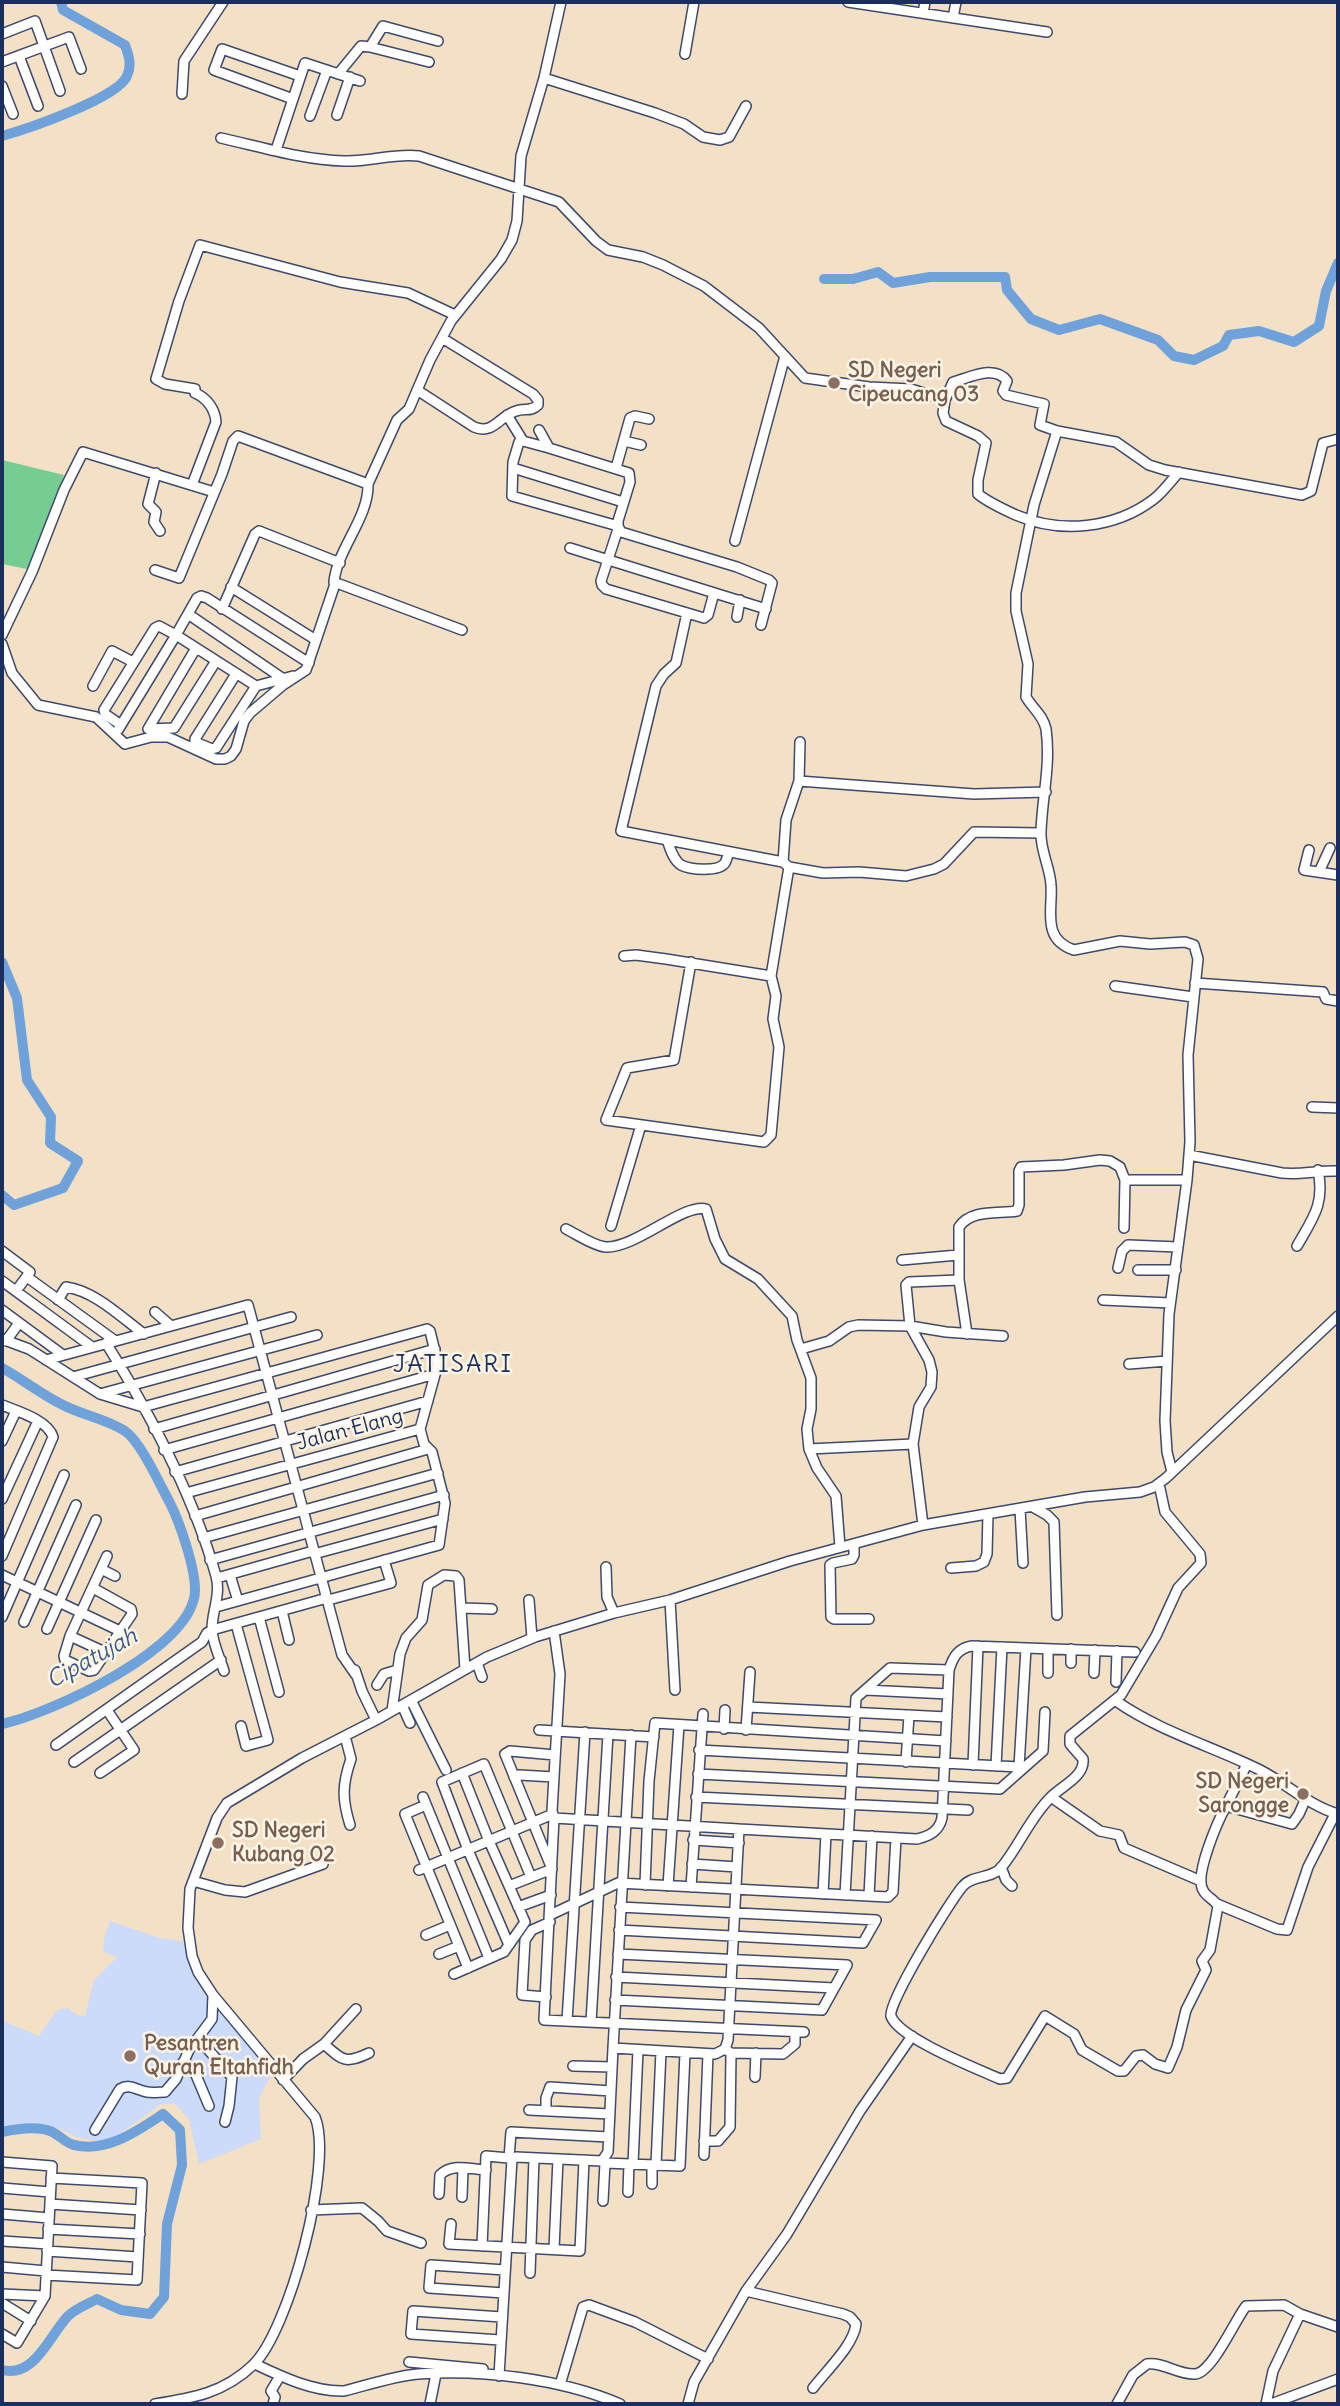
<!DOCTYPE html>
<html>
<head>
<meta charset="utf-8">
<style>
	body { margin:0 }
	#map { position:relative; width:1340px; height:2406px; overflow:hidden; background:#f4e0c4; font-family:Delius,sans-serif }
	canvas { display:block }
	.frame { position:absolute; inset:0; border:4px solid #1b2f5e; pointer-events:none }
</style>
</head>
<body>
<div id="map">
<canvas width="1340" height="2406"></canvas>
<div class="frame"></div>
</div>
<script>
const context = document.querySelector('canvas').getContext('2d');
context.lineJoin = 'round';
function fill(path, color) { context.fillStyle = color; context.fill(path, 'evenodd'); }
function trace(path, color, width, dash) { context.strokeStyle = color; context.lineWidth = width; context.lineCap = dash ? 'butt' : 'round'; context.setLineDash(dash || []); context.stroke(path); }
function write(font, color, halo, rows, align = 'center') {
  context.font = font + ' Delius,sans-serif'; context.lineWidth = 5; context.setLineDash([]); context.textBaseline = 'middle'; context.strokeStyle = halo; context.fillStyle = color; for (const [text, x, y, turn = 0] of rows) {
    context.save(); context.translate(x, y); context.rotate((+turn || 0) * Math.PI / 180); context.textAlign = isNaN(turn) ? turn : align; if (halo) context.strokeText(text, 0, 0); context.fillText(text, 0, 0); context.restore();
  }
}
fill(new Path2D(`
	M110 1921 160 1938 187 1942 195 1968 271 2075 259 2099 261 2139 199 2164 189 2119 175 2104H161L113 2139 96 2141 76 2137 58 2128 15 2124 2 2128 3 2021 39 2036 57 2010 68 2008 77 2015 85 2016 94 1980 117 1957 103 1952 104 1939Z`), '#cddbfa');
fill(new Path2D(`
	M2 460 64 475 32 570 2 564Z`), '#75cd92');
trace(new Path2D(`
	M2 136C27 129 118 98 127 76 132 65 129 56 125 45L63 10 61 2
	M824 279H853L878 272 893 283 930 277H1005L1007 290 1031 319 1059 330 1100 319 1158 340 1174 356 1194 360 1223 346 1229 335 1259 331 1294 342 1319 326 1326 291 1338 263
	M2 962 17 998 27 1080 51 1117 50 1143 78 1161 63 1188 14 1205 2 1195
	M2 1368C22 1379 41 1394 61 1404 81 1415 105 1418 125 1431 141 1442 160 1485 170 1503 180 1523 195 1567 195 1590 195 1648 51 1713 2 1724
	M2 2132C16 2129 36 2126 50 2131 59 2134 65 2143 74 2145 107 2153 137 2131 163 2114L180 2130 182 2165 167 2224 164 2297 150 2314 121 2310 97 2299C88 2304 75 2309 68 2316 49 2336 35 2378 2 2370`), '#6fa2db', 10);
const minor = new Path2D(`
	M848 2 1047 32
	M923 13 925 2
	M953 18 956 2
	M2 34 35 21 60 91
	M370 47 429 62
	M685 54 694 2
	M19 56 38 106
	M2 62 69 37 81 69
	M338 74 361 46 370 47 383 26 438 41
	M544 78 655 113 684 124 703 137 720 140 729 137 746 106
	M2 86 13 114
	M182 94 184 61 223 2
	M293 99 214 70 222 49 300 76
	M337 115 350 77
	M310 116 327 70
	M221 138C261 147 303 160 344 161 369 162 394 153 419 156L559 202 596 241 608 250 643 257 663 265 704 286 759 328 805 378 869 387 911 389 945 400 943 413 946 421 978 436 986 443 978 480V494C989 503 1003 509 1016 515 1060 534 1115 529 1154 499 1163 492 1171 481 1179 472
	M276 150 305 63 360 81
	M417 390 474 427C494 435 499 416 516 411 525 408 531 412 538 405V400L533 394 442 338
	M945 400 953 382C969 378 995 364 1007 381L1003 391 1006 395 1044 404 1040 425 1057 431 1116 442 1149 465 1165 470 1302 495 1311 491 1323 443 1338 439
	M507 415 523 441 549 448
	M539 430 549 448 629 473 630 482 618 521V526L621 532 737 567 769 580 772 583 761 625
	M1057 431 1034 505 1016 593V611L1028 664 1026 697C1033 709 1043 715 1046 729 1051 766 1042 797 1041 832 1040 850 1050 867 1051 885 1053 910 1041 939 1074 950L1120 941 1150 944 1185 942 1194 945 1198 959 1188 1055 1190 1142 1187 1180 1169 1314 1165 1421 1167 1452 1172 1472
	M523 441 519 442 513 462 512 496 618 526
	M624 441 641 445
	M513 468 623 502
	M616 468 630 418 635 416 649 419
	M156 473 148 504 156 512 154 522 160 531
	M368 484 397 420 409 409 430 360 451 321 501 259 512 240 517 221 521 156 544 78 561 2
	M192 485 216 422C215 409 207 398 195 393V389L165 384 156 379 179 301 200 245 340 282 408 293 455 315
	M618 529 601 581 602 585 606 589 704 618 708 615 714 593
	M735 541 785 356
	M570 548 766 609
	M155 570 179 578 222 474 233 441 238 436 368 484C369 518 337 549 334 582L462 630
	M231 587 316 640
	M222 609 255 534 259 531 340 563
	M687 613 676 663 664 674 656 686 621 831 783 862 789 867 823 873 859 872 906 876 934 869 944 864 974 832 1040 833
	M188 614 282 678
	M737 617 740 600
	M2 635 32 572 64 490 83 452 214 492
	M2 644 12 673 38 705 96 717 125 744 151 737H168L216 759H225L231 756 236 749 244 721 250 713 283 685 306 670 335 584
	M196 648 148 729 174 728 216 661
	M236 674 195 739V742L212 749 216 748 256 686 293 676
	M93 686 112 651 133 662
	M256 686 176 635 197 598 201 596 207 598 309 663
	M118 730 176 635 159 626 155 628 104 710 105 714 121 725
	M799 781 974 794 1046 792
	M667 840C670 848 673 860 681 865 690 870 719 872 725 863 727 859 728 855 729 852
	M1309 850 1304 870 1338 875
	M783 862 786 820 799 781 800 742
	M1319 872 1330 848
	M624 956 636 955 666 959 771 976
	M691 962 674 1060 627 1068 606 1120 764 1142 771 1135 779 1047 773 1019 776 996 771 976 789 867
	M1195 983 1323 992 1326 999 1338 1001
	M1115 986 1193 997
	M1312 1107 1338 1108
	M1189 1155 1282 1173C1301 1175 1319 1170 1338 1171
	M611 1226 641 1125
	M1124 1228 1125 1180
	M566 1229C578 1235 592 1245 605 1247 635 1249 683 1203 706 1209L715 1239 725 1259 758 1279 792 1316 797 1340 811 1378V1409L807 1429 809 1449 817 1468 836 1496 840 1547
	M1297 1246C1313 1218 1325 1204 1318 1170
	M2 1251 30 1272 16 1291
	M902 1260 958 1255
	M1118 1268 1122 1251 1128 1245 1178 1247
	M1138 1270H1176
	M27 1277 114 1340
	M2 1281 92 1347
	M58 1300 66 1287C95 1291 121 1317 144 1334
	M1103 1300 1170 1303
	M2 1310 63 1355
	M155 1312 171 1326
	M967 1334 959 1280V1227C971 1209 998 1214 1017 1211L1019 1205V1171L1021 1167 1064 1165 1100 1160 1110 1161 1120 1167 1125 1180H1187
	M2 1339 29 1349 100 1394 143 1407 427 1329 430 1331 438 1364 420 1429 424 1444 432 1452 445 1503 439 1545 216 1607
	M6 1341 19 1323
	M106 1343C151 1415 193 1494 216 1576 221 1595 212 1611 212 1629 212 1642 220 1658 224 1671
	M801 1349 829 1341 849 1327 858 1325 910 1326 946 1332 1003 1336
	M46 1360 248 1305 342 1655 356 1675
	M1129 1364 1167 1361
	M73 1377 291 1317
	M100 1394 317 1335
	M2 1405C17 1411 48 1420 53 1437L2 1556
	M154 1429 435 1349
	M2 1441 16 1411
	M809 1449 913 1444
	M164 1450 435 1374
	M175 1472 428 1401
	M1159 1484 1165 1512 1200 1554 1201 1563 1178 1588 1156 1636 1121 1695 1070 1736V1744L1083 1759C1085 1777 1061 1786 1050 1798 1030 1818 1019 1846 1001 1868 991 1879 972 1875 963 1886 951 1899 887 2004 891 2016 898 2038 978 2069 1000 2079L1007 2078 1045 2016 1074 2034 1082 2050 1118 2071H1124L1136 2056 1143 2055 1155 2064 1168 2068 1177 2047 1186 2010 1206 1970 1202 1961 1210 1950 1218 1906C1214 1899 1206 1897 1203 1890 1194 1875 1218 1821 1226 1806L1292 1824 1299 1814 1306 1798
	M186 1493 420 1429
	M2 1499 38 1421
	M1033 1507 1047 1515 1054 1522 1057 1615
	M1020 1509 1023 1563
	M195 1516 428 1449
	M923 1525 913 1444 919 1407 931 1387 932 1372 929 1360 910 1326 906 1285 909 1282 959 1280
	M203 1538 438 1473
	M854 1544V1555L852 1559 833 1563 830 1565 831 1617 834 1619H869
	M314 1554 443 1519
	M210 1560 444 1495
	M606 1567 607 1597 614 1613
	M951 1568 976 1566 984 1562 987 1554 988 1514
	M101 1569 115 1576
	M2 1575 122 1632
	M230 1575 238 1601
	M217 1578 313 1551
	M332 1599 391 1583 384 1560
	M529 1600 532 1638
	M670 1600 675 1690
	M462 1608 492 1609
	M282 1611 289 1640
	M2 1617 64 1475
	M259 1617 279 1692
	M24 1622 76 1505
	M236 1624 268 1740 246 1746 241 1726
	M47 1629 96 1520
	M70 1636 64 1656 65 1660 89 1671 94 1670 132 1614 131 1609 93 1588
	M107 1653 70 1636 107 1556
	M477 1663 482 1677
	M1071 1663V1649
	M355 1670 362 1691 376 1720
	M1048 1673V1649
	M1094 1673 1095 1650
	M1116 1682 1117 1651
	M377 1685 384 1674 397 1670
	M866 1690 948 1694
	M411 1700 446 1770
	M1116 1701C1159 1731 1211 1746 1258 1769 1285 1782 1309 1806 1338 1814
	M402 1705 410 1723
	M748 1707 947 1717
	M392 1711 400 1654 406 1638 422 1620 428 1585 444 1575 456 1576 459 1580 465 1669
	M724 1729 725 1710
	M539 1730 654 1737
	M746 1730 750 1672
	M345 1736 351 1759C342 1785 342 1799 350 1825
	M56 1745 202 1642 207 1633 212 1630 327 1598
	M699 1750 1019 1767 1026 1648
	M74 1762 221 1660
	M906 1762 909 1715
	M973 1765 978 1646
	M996 1766 1002 1647
	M100 1773 134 1750 107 1710
	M698 1774 1000 1789 1043 1751 1045 1712
	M514 1777 519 1775 554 1777
	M423 1797 489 1958
	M696 1797 968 1810
	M1051 1797 1100 1831 1119 1835 1124 1848 1201 1881
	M426 1805 405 1814 468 1968
	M1226 1806 1247 1764
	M554 1818 544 2020 804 2032
	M739 1829 917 1839C930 1836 939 1831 942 1818L949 1670C953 1657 958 1648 972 1646L1135 1652
	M693 1840 739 1843
	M692 1864 737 1867
	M1001 1867 1006 1880 1012 1886
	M419 1870 553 1814
	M193 1881 225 1890 245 1892 323 1864
	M645 1885 649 1781 655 1723 946 1741
	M509 1886 552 1869 505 1754 510 1751 555 1755
	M668 1886 679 1725
	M691 1887 703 1714
	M823 1894 826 1834
	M845 1895 856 1698 890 1668 949 1670
	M869 1896 872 1836
	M1217 1904 1277 1929 1287 1930 1308 1867 1335 1814
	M518 1907 551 1895
	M550 1915 618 1883 888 1897 893 1892 896 1838
	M619 1930 863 1943 876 1920 620 1907
	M426 1935 450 1925
	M509 1945 468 1850 442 1782 484 1764 531 1877
	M439 1954 459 1946
	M454 1974 504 1952 525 1922 489 1841 462 1773
	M616 1977 834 1988
	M546 1997 522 1995 525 1940 532 1930 550 1922
	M615 2000 822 2010 847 1965 618 1954
	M567 2021 585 1732
	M591 2022 608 1734
	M199 2039 232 2077 229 2106 225 2122
	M324 2044 356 2009
	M613 2048 631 1735
	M731 2053 783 2054 795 2044V2032
	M183 2062 193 2068 209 2106
	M573 2066 612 2067
	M755 2077 756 2053
	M283 2080 303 2059 324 2044C343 2061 345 2064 369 2053
	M529 2110 610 2114
	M546 2111V2098L550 2087 611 2091
	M95 2130 120 2089C130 2083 136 2090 147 2092 153 2093 159 2092 165 2092L176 2079 189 2050 212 2019 213 1995
	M704 2141H718L730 2127 731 2053 725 2049
	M704 2155 708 2054
	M512 2159 509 2158 511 2132 609 2137
	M602 2161 605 2163 603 2201
	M2 2162 52 2166 45 2296 17 2343 2 2334
	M605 2163 680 2166 685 2053
	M633 2164 638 2050
	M656 2165 661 2051
	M652 2184V2165
	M2 2188 50 2192
	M628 2192 629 2164
	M439 2194 440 2175C452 2163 470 2169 486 2170
	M462 2197 463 2168
	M50 2204 141 2210
	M311 2210 362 2208 378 2221 387 2231 421 2243
	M2 2214 49 2218
	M451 2224 449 2244 580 2251 584 2160
	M48 2229 140 2234
	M2 2241 48 2244
	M482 2246 486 2156 509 2158
	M554 2249 558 2159
	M47 2251 138 2257
	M2 2267 46 2271
	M530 2273 534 2158
	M46 2275 137 2280 142 2183 51 2178
	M746 2291 843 2314 850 2317 856 2324C854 2345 826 2371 813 2388
	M504 2293 429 2288 431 2265 505 2270
	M2 2294 45 2296
	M2 2303 31 2321
	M500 2340 411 2334 413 2311 502 2317
	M409 2362 483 2369
	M255 2364C282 2377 314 2392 344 2391 368 2385 394 2376 418 2374 481 2369 562 2379 620 2404
	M499 2376 512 2159 516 2157 602 2161 608 2152 613 2048 715 2054 725 2049 728 2040 739 1829 554 1818 552 1811 560 1674 554 1631
	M560 2385 583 2307 589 2305 635 2322 708 2359
	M155 2404C193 2398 224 2393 253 2365 289 2331 334 2163 315 2117L213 1995 198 1972 192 1956 188 1928 190 1889 217 1818 227 1803 302 1758 376 1720 487 1657 535 1637 614 1613 670 1600 790 1561 923 1525 1085 1497 1140 1492 1154 1487 1166 1478 1338 1316
	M273 2404 275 2397 271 2391 280 2376
	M430 2404 436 2374
	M688 2404 694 2382 746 2291 787 2234 860 2111 912 2036
	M1117 2404 1133 2375 1147 2364C1164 2362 1178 2375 1195 2374 1212 2373 1235 2320 1246 2306L1284 2305 1300 2314 1338 2327
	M1266 2404 1273 2371 1300 2314
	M1271 2404 1338 2379`);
trace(minor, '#3c4a6d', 12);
trace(minor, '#fff', 9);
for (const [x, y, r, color] of [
	[834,383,7,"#8d6e63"],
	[1303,1794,7,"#8d6e63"],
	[218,1843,7,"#8d6e63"],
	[130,2056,7,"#8d6e63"]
]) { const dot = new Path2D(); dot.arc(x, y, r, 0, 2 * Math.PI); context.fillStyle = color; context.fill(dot); trace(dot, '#fcf5e5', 2.5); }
write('bold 21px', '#785e54', '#fcf5e5', [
	["SD Negeri",848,371],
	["Cipeucang 03",848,395],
	["SD Negeri",1289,1782,"right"],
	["Sarongge",1289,1806,"right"],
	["SD Negeri",232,1831],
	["Kubang 02",232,1855],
	["Pesantren",144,2044],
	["Quran Eltahfidh",144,2068]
], 'left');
write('21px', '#1b2f5e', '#fcf5e5', [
	["Jalan Elang",350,1430,-15]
]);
write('italic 23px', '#38578a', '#fcf5e5', [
	["Cipatujah",92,1659,-29]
]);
context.letterSpacing = '2px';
write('24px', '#1b2f5e', '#fcf5e5', [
	["JATISARI",453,1365]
]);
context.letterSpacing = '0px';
</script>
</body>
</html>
